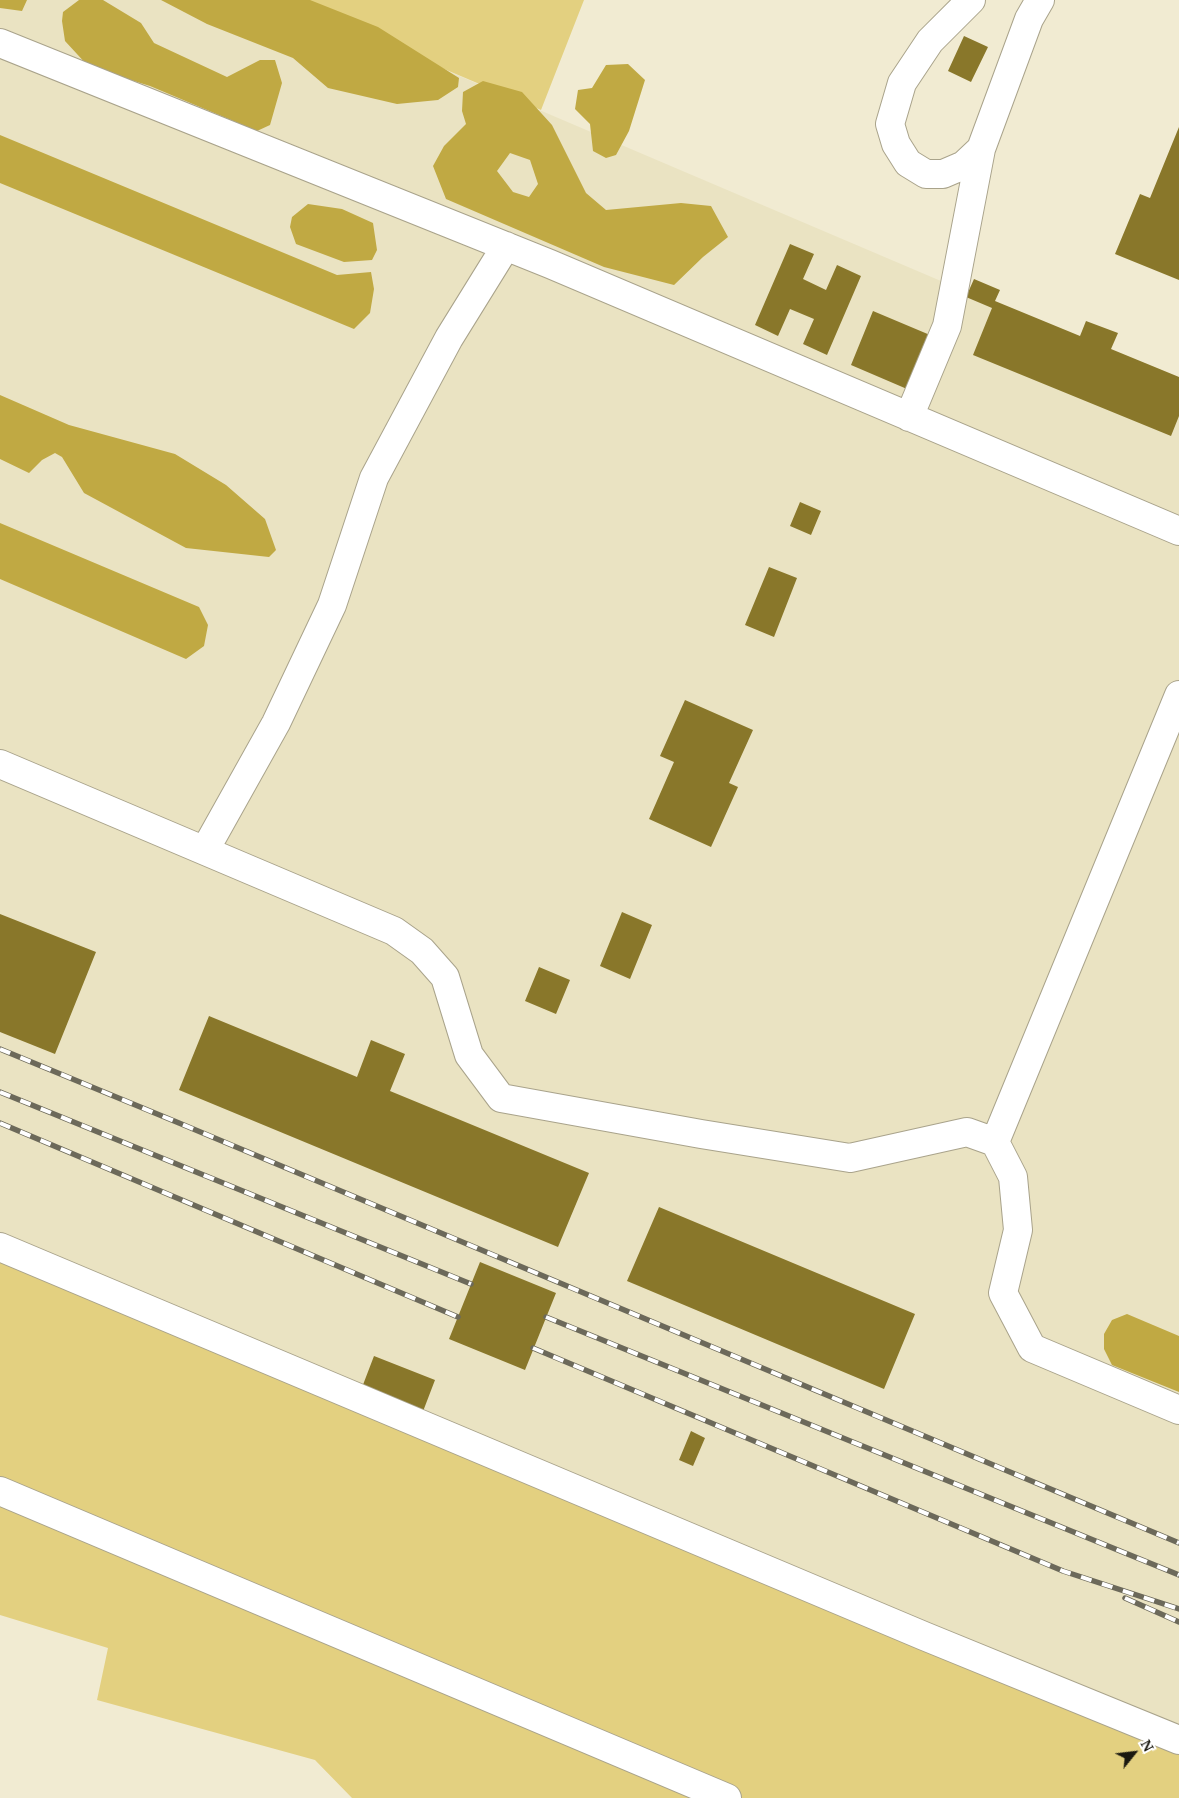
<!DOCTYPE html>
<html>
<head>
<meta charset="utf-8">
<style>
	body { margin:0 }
	#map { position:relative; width:1179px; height:1798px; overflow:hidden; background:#f1ebd2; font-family:"Noto Serif",serif }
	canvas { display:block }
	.north { position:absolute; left:1109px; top:1728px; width:50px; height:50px; -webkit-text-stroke:4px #fff; paint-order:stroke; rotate:61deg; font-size:14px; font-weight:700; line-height:20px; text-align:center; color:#1b1910 }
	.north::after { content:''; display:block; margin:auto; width:18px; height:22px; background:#1b1910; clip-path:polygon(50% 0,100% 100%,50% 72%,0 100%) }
</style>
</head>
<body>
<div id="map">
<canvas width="1179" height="1798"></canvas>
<div class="north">N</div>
</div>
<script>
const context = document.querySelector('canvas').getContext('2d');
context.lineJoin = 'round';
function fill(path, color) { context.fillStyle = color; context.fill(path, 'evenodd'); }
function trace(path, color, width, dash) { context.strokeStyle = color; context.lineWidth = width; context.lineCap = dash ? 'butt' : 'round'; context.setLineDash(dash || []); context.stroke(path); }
fill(new Path2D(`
	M0 0H281L955 287 1179 377V1729L0 1236Z`), '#eae3c2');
fill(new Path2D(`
	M281 0H584L541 110Z
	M0 1237 1179 1729V1798H352L315 1760 97 1700 108 1648 0 1615Z`), '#e3d080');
fill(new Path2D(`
	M0 0H27L22 11 0 8Z
	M79 0H103L141 23 154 43 227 77 260 60H275L282 83 270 125 257 131 150 86 89 67 65 41 62 21 63 12Z
	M161 0H310L378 27 459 78 458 87 438 100 397 104 328 88 293 58 207 24Z
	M628 64 645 80 629 131 616 155 606 158 593 151 590 124 575 109 578 90 592 88 606 65Z
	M483 81 522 92 552 125 586 193 606 210 681 203 711 206 728 237 703 257 674 285 604 267 446 199 433 166 444 146 466 124 462 111 463 92ZM510 153 530 160 538 184 529 197 513 192 497 171Z
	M0 135 337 275 371 272 374 289 370 313 354 329 0 183Z
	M308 204 342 209 373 223 377 250 372 260 344 262 296 244 290 227 292 217Z
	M0 395 69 425 175 454 226 485 265 519 276 550 269 557 186 548 84 493 62 457 55 453 42 460 29 473 0 459Z
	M0 523 199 607 208 625 204 646 186 659 0 579Z
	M1127 1314 1179 1336V1392L1112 1365 1104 1349V1334L1112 1320Z`), '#c0a943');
fill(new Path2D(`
	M964 36 988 47 971 82 948 71Z
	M1179 127V280L1115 254 1140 194 1150 198Z
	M790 244 814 254 803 279 826 290 837 265 861 276 827 355 803 344 814 319 790 309 778 336 755 325Z
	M974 279 1000 290 995 301 1080 336 1086 321 1118 333 1111 349 1179 377V416L1171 436 973 355 992 308 966 297Z
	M873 311 930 335 907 389 851 365Z
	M800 502 821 511 811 535 790 526Z
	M769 567 797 578 774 637 745 625Z
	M685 700 753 730 729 783 738 787 711 847 649 819 674 762 660 756Z
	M622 912 652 925 630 979 600 966Z
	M0 914 96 952 55 1054 0 1032Z
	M539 967 570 980 556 1014 525 1001Z
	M209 1016 357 1077 371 1040 405 1054 390 1091 589 1173 558 1247 179 1090Z
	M659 1207 915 1314 884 1389 627 1281Z
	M480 1262 556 1293 525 1370 449 1339Z
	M374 1356 435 1380 422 1414 361 1390Z
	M691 1431 705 1438 693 1466 679 1460Z`), '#89772a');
const minor = new Path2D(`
	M971 0 930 41 902 83 890 124 896 144 908 163 926 174H943L964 165 981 149 1029 19 1040 0
	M0 43 550 264 1179 531
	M909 417 947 326 981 149
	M0 764 394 931 422 951 445 977 469 1055 501 1098 701 1134 850 1158 967 1132 995 1142 1013 1177 1018 1230 1003 1293 1032 1348 1179 1410
	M205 850 276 723 332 605 374 478 449 338 506 246
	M995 1142 1179 695
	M0 1247 924 1636 1179 1740
	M0 1491 727 1798`);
trace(minor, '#a9a38b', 30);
trace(minor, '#fff', 28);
const rail = new Path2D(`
	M0 1049 179 1123 1179 1543
	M0 1092 471 1284
	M0 1123 458 1317
	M546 1317 1179 1575
	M533 1348 1063 1571 1179 1609
	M1125 1598 1179 1622`);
trace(rail, '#6c695a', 5.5);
trace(rail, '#fff', 4, [11]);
</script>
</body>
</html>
